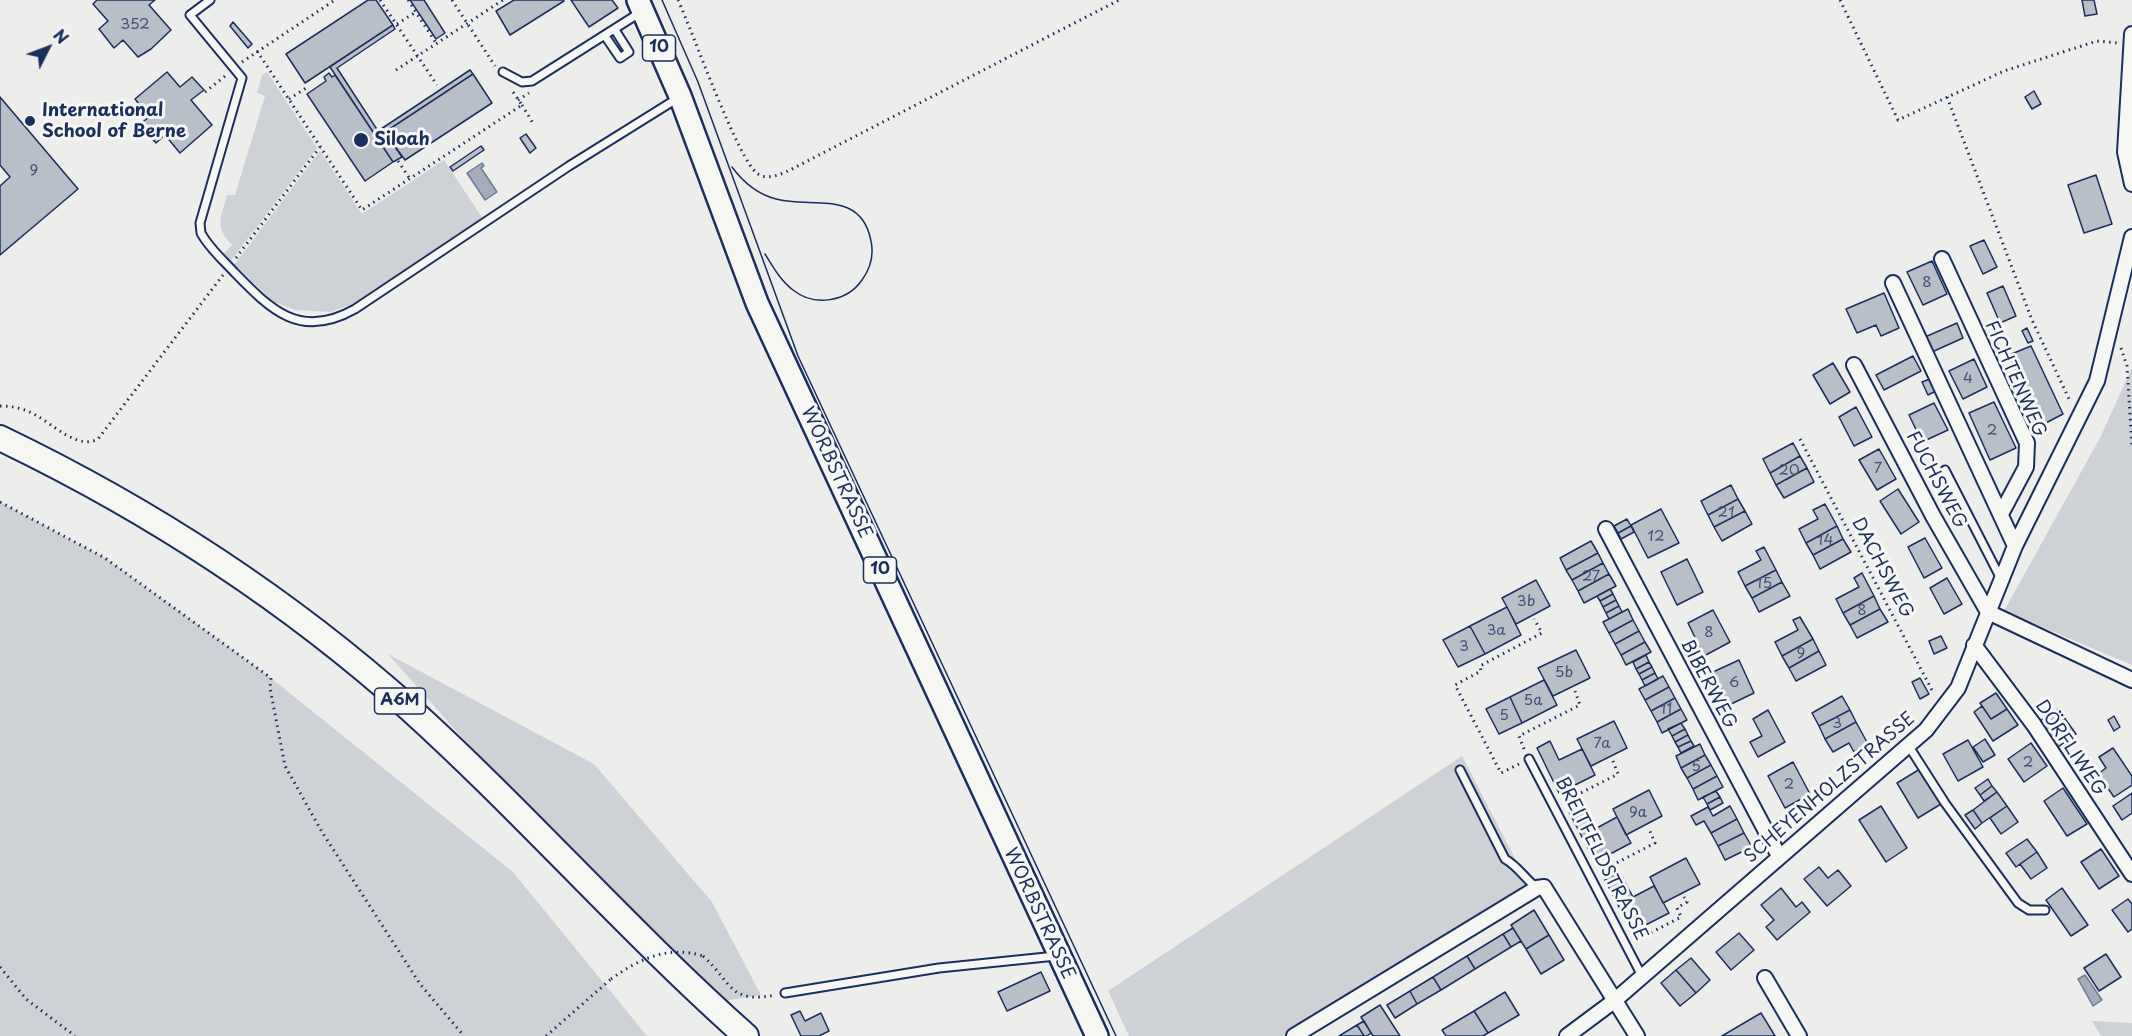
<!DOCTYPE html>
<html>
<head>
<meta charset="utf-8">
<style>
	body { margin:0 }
	#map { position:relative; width:2132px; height:1036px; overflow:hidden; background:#edeeec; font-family:"Playpen Sans",sans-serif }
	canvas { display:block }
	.north { position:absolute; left:18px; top:18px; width:60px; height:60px; -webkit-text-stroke:4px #f6f6f2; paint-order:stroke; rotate:48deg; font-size:16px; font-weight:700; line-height:24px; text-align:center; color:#1b2f5e }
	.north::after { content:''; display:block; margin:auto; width:21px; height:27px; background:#1b2f5e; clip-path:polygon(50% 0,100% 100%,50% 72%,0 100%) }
</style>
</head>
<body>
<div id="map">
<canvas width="2132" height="1036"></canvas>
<div class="north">N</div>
</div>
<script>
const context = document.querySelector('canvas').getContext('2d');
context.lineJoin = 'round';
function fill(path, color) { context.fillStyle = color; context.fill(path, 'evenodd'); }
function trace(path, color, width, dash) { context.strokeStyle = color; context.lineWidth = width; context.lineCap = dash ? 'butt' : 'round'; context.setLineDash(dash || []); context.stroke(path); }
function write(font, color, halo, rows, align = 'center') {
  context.font = font + ' "Playpen Sans",sans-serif'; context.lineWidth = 6; context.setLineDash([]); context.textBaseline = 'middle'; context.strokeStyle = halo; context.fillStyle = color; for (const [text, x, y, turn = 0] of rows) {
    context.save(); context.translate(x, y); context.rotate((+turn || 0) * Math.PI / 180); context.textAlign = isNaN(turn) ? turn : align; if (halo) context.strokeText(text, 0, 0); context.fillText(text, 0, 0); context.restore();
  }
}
fill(new Path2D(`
	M267 72 317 148 230 262 223 254 232 245C214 226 221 218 227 195H235L265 96 257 93 262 75Z
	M320 151 362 214 444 160 483 219 360 302 330 312 296 310 274 302 234 265Z
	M2132 367V665L2004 611 2101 436Z
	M0 502 105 558 214 636 271 678 513 872 647 1036H0Z
	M388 654 594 764 712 902 761 995 724 1001 494 774Z
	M1462 756 1534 895 1308 1036H1129L1108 991Z
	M2092 1021 2132 1023V1036H2101Z`), '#ced2d7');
const water = new Path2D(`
	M482 163 484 166 481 168 497 192 485 200 467 173Z
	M2085 975 2102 1000 2093 1006 2078 979Z`);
fill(water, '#a5acbc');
trace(water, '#6e7a96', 1.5);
const building = new Path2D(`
	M97 0H155L149 5 171 30 151 49 138 57 123 40 114 48 99 29 108 21 93 4Z
	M368 0H376L393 25 305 83 286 54Z
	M410 0H424L445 33 436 39Z
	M514 0H563L564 1 510 35 496 11Z
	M571 0H612L618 8 589 27Z
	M2082 0H2094L2097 14 2085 16Z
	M233 22 252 44 248 48 230 26Z
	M393 25 395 29 337 68 378 131 470 70 473 74 385 132 388 136 384 138 387 144 391 141 402 157 393 162 330 67Z
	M167 72 180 87 192 77 204 90 191 100 212 125 180 153 165 135 156 143 140 124 149 117 135 99Z
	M329 73 332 77 335 75 393 162 365 181 307 94 326 81 324 77Z
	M473 74 492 103 405 160 391 141 387 144 384 138 388 136 385 132Z
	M2034 91 2041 104 2032 109 2025 97Z
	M0 97 78 189 0 255V186L10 177 0 165Z
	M526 134 536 148 530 153 520 138Z
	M481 146 484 150 453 171 450 167Z
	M2096 175 2112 224 2084 233 2068 185Z
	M1984 240 1997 267 1983 274 1970 246Z
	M1932 261 1947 294 1923 305 1907 272Z
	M2003 286 2016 316 2000 323 1987 293Z
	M1884 293 1899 328 1881 336 1876 325 1857 333 1846 309Z
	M1957 323 1963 338 1932 352 1925 337Z
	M2027 328 2033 341 2028 343 2022 331Z
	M2031 346 2063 414 2042 425 2009 355Z
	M1913 356 1921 371 1884 390 1876 375Z
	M1974 359 1987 387 1963 399 1949 371Z
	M1833 363 1850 392 1830 404 1813 375Z
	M1930 379 1936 391 1928 395 1922 382Z
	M1994 402 2016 448 1990 460 1969 413Z
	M1934 403 1948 430 1922 442 1909 415Z
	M1856 407 1872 437 1854 446 1839 417Z
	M1793 443 1800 456 1770 473 1763 459Z
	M1879 449 1896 479 1877 490 1859 460Z
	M1800 456 1807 468 1776 485 1770 473Z
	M1807 468 1814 482 1784 498 1776 485Z
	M1731 485 1738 499 1708 515 1701 501Z
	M1898 489 1919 522 1901 534 1880 501Z
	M1738 499 1745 511 1714 527 1708 515Z
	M1825 504 1837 526 1806 543 1799 529 1818 519 1813 510Z
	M1661 509 1679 543 1648 558 1631 525Z
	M1745 511 1752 524 1722 541 1714 527Z
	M1627 519 1631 526 1618 533 1614 526Z
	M1631 526 1634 532 1621 539 1618 533Z
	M1837 526 1843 539 1813 555 1806 543Z
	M1925 538 1942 568 1924 578 1908 547Z
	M1843 539 1851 552 1820 569 1813 555Z
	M1591 541 1598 553 1566 570 1560 558Z
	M1764 547 1776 570 1745 586 1738 572 1761 560 1756 551Z
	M1598 553 1603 563 1572 580 1566 570Z
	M1687 559 1703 592 1677 605 1661 572Z
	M1603 563 1609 574 1578 591 1572 580Z
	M1776 570 1782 582 1752 598 1745 586Z
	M1862 573 1874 596 1843 613 1836 599 1859 587 1854 578Z
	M1609 574 1616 586 1584 603 1578 591Z
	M1947 578 1962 604 1944 614 1930 588Z
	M1536 580 1550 606 1516 624 1502 598Z
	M1782 582 1790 596 1759 612 1752 598Z
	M1610 589 1613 594 1600 601 1597 596Z
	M1613 594 1616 600 1603 607 1600 601Z
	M1874 596 1880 609 1850 625 1843 613Z
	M1616 600 1619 606 1606 613 1603 607Z
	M1619 606 1622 612 1609 619 1606 613Z
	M1507 607 1521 635 1485 654 1470 626Z
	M1628 609 1633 620 1609 633 1603 622Z
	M1880 609 1888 622 1857 638 1850 625Z
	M1713 610 1730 642 1704 656 1688 623Z
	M1800 617 1813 639 1782 656 1775 642 1798 630 1793 620Z
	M1633 620 1639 631 1615 644 1609 633Z
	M1470 626 1485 654 1458 667 1443 640Z
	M1639 631 1645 642 1621 655 1615 644Z
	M1941 636 1947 648 1934 654 1929 641Z
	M1813 639 1819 651 1789 668 1782 656Z
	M1645 642 1651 652 1626 665 1621 655Z
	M1576 650 1590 678 1553 696 1538 668Z
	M1819 651 1826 665 1796 681 1789 668Z
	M1646 655 1649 662 1636 669 1633 662Z
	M1739 660 1754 693 1729 705 1713 672Z
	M1649 662 1652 667 1639 674 1636 669Z
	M1652 667 1655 673 1642 680 1639 674Z
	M1655 673 1658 679 1645 686 1642 680Z
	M1663 676 1669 687 1645 700 1639 689Z
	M1920 678 1929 694 1920 699 1912 682Z
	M1544 680 1557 705 1522 723 1510 697Z
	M1669 687 1675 698 1651 711 1645 700Z
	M1996 693 2007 709 1991 719 1980 703Z
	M1842 696 1850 710 1819 726 1812 713Z
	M1510 697 1522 723 1499 734 1486 709Z
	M1675 698 1681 709 1657 722 1651 711Z
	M1982 706 1991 719 2007 709 2018 725 1993 741 1974 712Z
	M1681 709 1687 720 1662 733 1657 722Z
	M2058 709 2076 734 2058 747 2040 721Z
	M1768 710 1785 742 1758 757 1750 742 1762 736 1753 719Z
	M1850 710 1856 722 1825 739 1819 726Z
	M2114 716 2120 727 2114 731 2108 720Z
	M1614 721 1627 748 1591 766 1577 739Z
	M1856 722 1868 744 1854 752 1849 743 1833 752 1825 739Z
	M1681 723 1685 729 1672 736 1668 729Z
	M1685 729 1688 735 1675 742 1672 736Z
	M1688 735 1691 741 1678 747 1675 742Z
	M1985 739 1995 755 1983 762 1973 747Z
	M1968 740 1983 767 1958 781 1943 754Z
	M1550 741 1559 760 1582 749 1595 775 1559 793 1537 748Z
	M1691 741 1694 746 1681 753 1678 747Z
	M2031 743 2047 766 2024 782 2008 759Z
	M1700 744 1705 755 1681 768 1676 756Z
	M2113 748 2132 776V785L2114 797 2098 774 2106 768 2099 757Z
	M1705 755 1711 765 1687 778 1681 768Z
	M1793 762 1810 794 1785 808 1768 776Z
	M1711 765 1717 776 1693 789 1687 778Z
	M1920 769 1941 804 1918 818 1897 783Z
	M1717 776 1723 787 1698 800 1693 789Z
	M1988 779 1992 786 1980 795 1975 788Z
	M1992 786 1997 792 1984 801 1980 795Z
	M2063 788 2087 824 2067 836 2044 801Z
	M1649 790 1662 816 1626 835 1613 809Z
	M1716 791 1720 797 1707 804 1703 797Z
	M1997 792 2007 806 1982 823 1973 810Z
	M2132 793V813L2122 820 2113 806Z
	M1720 797 1723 803 1710 810 1707 804Z
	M1583 805 1595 829 1617 817 1631 843 1595 862 1569 812Z
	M1730 806 1737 819 1711 833 1704 821 1696 825 1691 816 1708 807 1713 816Z
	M1881 806 1907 848 1886 862 1859 820Z
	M2007 806 2018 822 2001 834 1990 818Z
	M1973 810 1982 823 1975 829 1965 815Z
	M1737 819 1744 833 1718 846 1711 833Z
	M1744 833 1752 847 1725 860 1718 846Z
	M2027 839 2037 852 2016 867 2006 853Z
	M2101 849 2119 876 2099 889 2081 862Z
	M2037 852 2047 868 2031 879 2020 864Z
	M1686 858 1700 884 1663 903 1650 877Z
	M1819 867 1828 878 1838 870 1851 886 1827 906 1804 879Z
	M1620 873 1633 897 1654 886 1669 913 1632 932 1605 880Z
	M1781 888 1796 907 1802 902 1810 912 1777 940 1766 927 1774 920 1761 905Z
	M2062 888 2088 925 2071 936 2046 900Z
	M2128 899 2132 904V929L2128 932 2112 910Z
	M1534 910 1549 935 1526 949 1511 925Z
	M1513 928 1521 941 1511 947 1503 934Z
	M1739 933 1754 950 1731 970 1716 952Z
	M1503 934 1511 947 1475 969 1467 956Z
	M1549 935 1564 960 1541 974 1526 949Z
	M2106 954 2121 977 2099 991 2084 968Z
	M1467 956 1475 969 1441 990 1433 977Z
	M1691 958 1710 980 1696 993 1676 970Z
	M1676 970 1696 993 1680 1006 1661 983Z
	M1041 972 1050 991 1007 1011 998 992Z
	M1433 977 1441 990 1417 1004 1410 991Z
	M1410 991 1417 1004 1395 1018 1387 1005Z
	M1505 992 1519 1015 1488 1033 1474 1011Z
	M1380 1005 1400 1036H1373L1361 1017Z
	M800 1011 805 1021 821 1013 829 1031 819 1036H801L791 1015Z
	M1474 1011 1488 1033 1483 1036H1446L1442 1030Z
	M1761 1013 1775 1036H1722Z
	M1364 1021 1371 1033 1367 1036H1364L1357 1025Z
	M1357 1025 1364 1036H1339Z`);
fill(building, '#b9bfc8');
trace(building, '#1b2f5e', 1.5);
const lane = new Path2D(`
	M210 0 190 15 242 78 200 223 201 233C209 248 223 260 234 272 271 310 300 340 355 309L569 166 678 98
	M605 36 620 58 629 52 615 30
	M503 72 522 82 532 81 641 12
	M1945 470 2001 579
	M1908 745 1945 803 2018 903 2029 910H2045
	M1529 759 1642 976
	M1460 770 1505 859C1519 867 1524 878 1537 888
	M785 993 939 968 1056 956`);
const street = new Path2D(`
	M2132 34 2125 152 2132 184
	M1942 259 2027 443 2026 467 2001 514
	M1893 283 2015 546
	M1854 365 1933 516 1988 612 2132 680
	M1606 529 1779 856
	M1974 645 2034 725 2132 874
	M1765 978 1799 1036
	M1294 1036 1537 888 1544 887 1637 1036
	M1567 1036 1614 1001 1926 730 1958 688 2015 546 2097 381 2132 237`);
const primary = new Path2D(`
	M638 0 680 96 757 303 1097 1036`);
const highway = new Path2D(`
	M0 438C148 509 288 600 410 709 526 814 629 932 746 1036`);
trace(lane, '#1b2f5e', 11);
trace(street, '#1b2f5e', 18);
trace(primary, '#1b2f5e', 26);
trace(highway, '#1b2f5e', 28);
trace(new Path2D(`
	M380 0 437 85
	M408 0 436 43
	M452 0 495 66
	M678 0C692 30 739 163 758 174 767 180 779 175 788 171L1119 0
	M1840 0 1898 120 2004 71 2097 41 2118 43
	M397 24 416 12
	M257 51 362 210 522 105 511 89
	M242 62 335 0
	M396 70 503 0
	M205 92 225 76
	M1947 97 2032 320 2070 401
	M289 99 306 88
	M518 100 529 93
	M522 105 534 125
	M398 161 410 179
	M236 258 320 147
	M2121 348 2127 366 2132 447
	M0 406C13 406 26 409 37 416 54 425 78 450 98 439L223 275
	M1800 439 1934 694
	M0 502 105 558 271 678 270 688 285 766 322 832 420 984 464 1036
	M1524 749 1519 736 1580 705 1575 691
	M1519 764 1501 773 1455 685 1481 671 1480 666 1542 633 1534 619
	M1565 801 1618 774 1613 761
	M1601 871 1655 843 1649 829
	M1635 941 1681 917 1677 908 1687 902 1684 897
	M703 956C733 983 728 1004 776 995
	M0 967 26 999 75 1036
	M546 1036 611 979`), '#1b2f5e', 3, [1.5, 4.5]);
trace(lane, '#f6f6f2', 7);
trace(street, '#f6f6f2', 14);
trace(primary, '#f6f6f2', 21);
trace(highway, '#f6f6f2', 24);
trace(new Path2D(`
	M662 0 698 82 798 356 1116 1036
	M732 167C743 182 757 194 776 199 810 209 861 188 871 241 874 255 870 269 862 280 847 302 814 307 793 290 781 281 773 267 765 254`), '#1b2f5e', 1.5);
trace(new Path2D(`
	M611 979C639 959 668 945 703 956`), '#1b2f5e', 3, [1.5, 4.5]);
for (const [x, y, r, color] of [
	[30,121,6,"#1b2f5e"],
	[361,140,8,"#1b2f5e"]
]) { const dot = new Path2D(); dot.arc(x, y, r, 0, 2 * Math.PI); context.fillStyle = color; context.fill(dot); trace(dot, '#f6f6f2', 2); }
write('15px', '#425378', null, [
	["352",135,25],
	["9",34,171],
	["8",1927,283],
	["4",1968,379],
	["2",1992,431],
	["7",1878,469],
	["20",1789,471],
	["21",1726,513],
	["12",1656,537],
	["14",1825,541],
	["27",1591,577],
	["15",1764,584],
	["3b",1526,602],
	["8",1862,611],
	["3a",1496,631],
	["8",1709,633],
	["3",1464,647],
	["9",1801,654],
	["5b",1564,673],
	["6",1734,683],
	["5a",1533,701],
	["11",1666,710],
	["5",1504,716],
	["3",1837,724],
	["7a",1602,744],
	["2",2028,763],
	["5",1696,767],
	["2",1789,785],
	["9a",1638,813]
]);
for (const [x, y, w] of [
	[659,48,33],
	[880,570,33],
	[400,701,51]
]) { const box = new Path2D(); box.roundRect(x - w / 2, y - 13, w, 26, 4.5); context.fillStyle = '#f6f6f2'; context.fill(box); trace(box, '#1b2f5e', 1.5); }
write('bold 16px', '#1b2f5e', null, [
	["10",659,48],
	["10",880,570],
	["A6M",400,701]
]);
write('bold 18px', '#1b2f5e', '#f6f6f2', [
	["International",42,111],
	["School of Berne",42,132],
	["Siloah",374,140]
], 'left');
write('18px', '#1b2f5e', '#f6f6f2', [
	["FICHTENWEG",2015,379,66],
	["WORBSTRASSE",836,473,65],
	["FUCHSWEG",1936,480,62],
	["DACHSWEG",1882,568,62],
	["BIBERWEG",1708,684,62],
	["DÖRFLIWEG",2070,748,56],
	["SCHEYENHOLZSTRASSE",1830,788,-41],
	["BREITFELDSTRASSE",1601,859,63],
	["WORBSTRASSE",1039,914,65]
]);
</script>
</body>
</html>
